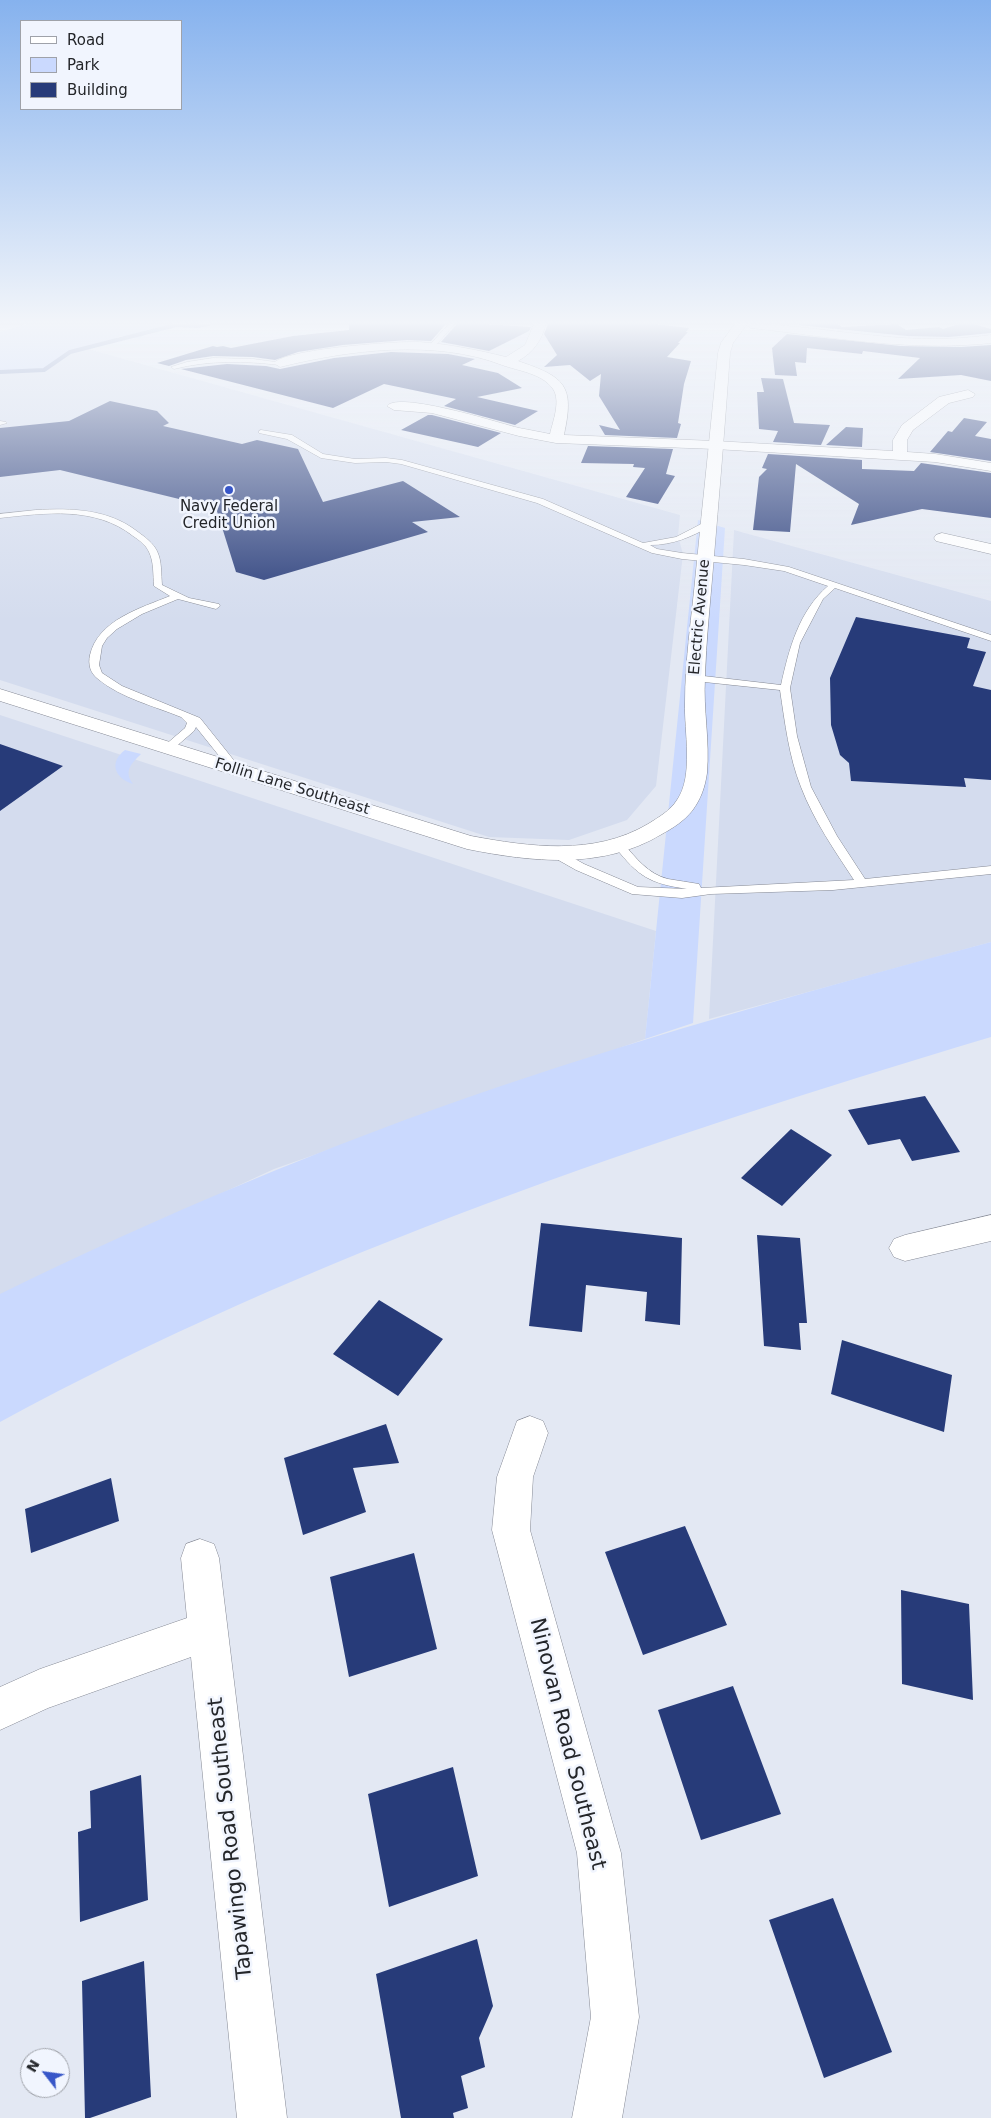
<!DOCTYPE html>
<html>
<head>
<meta charset="utf-8">
<style>
	body { margin:0 }
	#map { position:relative; width:991px; height:2118px; overflow:hidden; background:#e3e8f3; font-family:"DejaVu Sans",sans-serif }
	canvas { display:block }
	.legend { position:absolute; left:20px; top:20px; width:162px; height:90px; box-sizing:border-box; background:#f1f5fe; border:1px solid #9fa2a9; margin:0; padding:6px 9px; list-style:none; font-size:15px; color:#24262a }
	.legend li { display:flex; align-items:center; gap:10px; height:25px }
	.legend b { width:25px; border:1px solid #9fa2a9 }
	.north { position:absolute; left:20px; top:2048px; width:50px; height:50px; box-sizing:border-box; background:#f1f5fe; border:1px solid #9fa2a9; border-radius:50%; rotate:300deg; font-size:14px; font-weight:700; line-height:20px; text-align:center; color:#24262a }
	.north::after { content:''; display:block; margin:auto; width:18px; height:22px; background:#3756c8; clip-path:polygon(50% 0,100% 100%,50% 72%,0 100%) }
</style>
</head>
<body>
<div id="map">
<canvas width="991" height="2118"></canvas>
<ul class="legend">
<li><b style="height:6px;background:#fff"></b>Road</li>
<li><b style="height:14px;background:#cad9fe"></b>Park</li>
<li><b style="height:14px;background:#273b79"></b>Building</li>
</ul>
<div class="north">N</div>
</div>
<script>
const context = document.querySelector('canvas').getContext('2d');
context.lineJoin = 'round';
function fill(path, color) { context.fillStyle = color; context.fill(path, 'evenodd'); }
function trace(path, color, width, dash) { context.strokeStyle = color; context.lineWidth = width; context.lineCap = dash ? 'butt' : 'round'; context.setLineDash(dash || []); context.stroke(path); }
function write(font, color, halo, rows, align = 'center') {
  context.font = font + ' "DejaVu Sans",sans-serif'; context.lineWidth = 5; context.setLineDash([]); context.textBaseline = 'middle'; context.strokeStyle = halo; context.fillStyle = color; for (const [text, x, y, turn = 0] of rows) {
    context.save(); context.translate(x, y); context.rotate((+turn || 0) * Math.PI / 180); context.textAlign = isNaN(turn) ? turn : align; if (halo) context.strokeText(text, 0, 0); context.fillText(text, 0, 0); context.restore();
  }
}
fill(new Path2D(`
	M85 348 680 515 678 536 683 554 656 786 627 820 569 840 489 837 0 680V372L42 369 71 352Z
	M734 530 991 601V942L709 1019Z
	M0 715 656 931 645 1039 274 1169 0 1296Z`), '#d4dcee');
fill(new Path2D(`
	M27 324H210L167 326 148 330 140 339 120 336 112 342 71 352 42 369 0 372V332Z
	M698 520 725 528 693 1023 645 1039Z
	M125 750 141 754C132 763 123 771 133 784 114 778 109 762 125 750Z
	M991 942V1037C652 1139 313 1252 0 1422V1294C161 1215 328 1145 498 1087 661 1032 826 986 991 942Z`), '#cad9fe');
trace(new Path2D(`
	M0 372 44 370 70 352 176 325 197 326 209 324`), '#7285b9', 4);
fill(new Path2D(`
	M349 324H446L431 341 407 340 343 345 298 352 275 360 253 357 213 356 186 360 169 366 157 363 213 346 217 347 223 346 231 348 293 336 349 330Z
	M457 324H483L531 327 529 331 489 351 441 342Z
	M548 324H655L689 328 686 332H688L678 343H680L667 357 691 361 684 384 678 423 681 424 677 438 605 435 599 425 620 430 599 396 601 374 590 381 570 365 544 367 557 355 544 334Z
	M799 324H838L842 327 897 324 906 330 939 327 943 329 959 324H974L991 329V333L949 337 907 336 798 325Z
	M787 334 901 346 961 347 991 345V381L961 375 898 379 920 358 863 351 862 354 807 348 806 363 795 362 797 376 775 375 772 348Z
	M391 352 448 354 475 359 462 365 498 373 522 388 477 397 538 411 515 425 444 406 456 399 384 384 333 408 181 369 227 364 266 366 280 369 334 358Z
	M761 378 783 379 794 423 830 425 821 445 773 442 778 431 759 429 757 392H764Z
	M110 401 157 411 169 423 163 426 242 444 257 440 298 449 323 502 403 481 460 517 412 522 428 532 264 580 236 572 216 508 60 470 0 477V428L69 421Z
	M428 415H432L501 433 478 447 401 430Z
	M964 418 987 422 975 436 991 439V461L930 452 948 431 952 432Z
	M846 427 863 428 862 447 826 445Z
	M588 446 673 449 666 474 675 476 658 504 626 497 645 468 633 467 634 464 581 463Z
	M768 454 862 460V469L914 471 921 463 991 473V518L922 509 851 525 859 504 796 464 790 532 753 530 759 477 767 469 762 468Z
	M856 617 970 638 967 648 986 652 973 686 991 690V780L964 778 966 787 851 781 849 763 840 755 831 725 830 678Z
	M0 744 63 766 0 811Z
	M925 1096 960 1152 912 1161 900 1139 868 1145 848 1110Z
	M791 1129 832 1155 782 1206 741 1178Z
	M541 1223 682 1238 680 1325 645 1321 647 1292 586 1285 582 1332 529 1326Z
	M757 1235 800 1238 807 1323H799L801 1350 764 1346Z
	M379 1300 443 1339 398 1396 333 1354Z
	M842 1340 952 1375 944 1432 831 1394Z
	M386 1424 399 1463 353 1468 366 1512 303 1535 284 1458Z
	M111 1478 119 1521 31 1553 25 1509Z
	M685 1526 727 1625 643 1655 605 1552Z
	M414 1553 437 1649 349 1677 330 1577Z
	M901 1590 969 1604 973 1700 902 1684Z
	M733 1686 781 1814 701 1840 658 1710Z
	M453 1767 478 1876 389 1907 368 1794Z
	M141 1775 148 1900 80 1922 78 1832 91 1828 90 1791Z
	M833 1898 892 2052 824 2078 769 1920Z
	M477 1939 493 2006 479 2038 485 2067 461 2076 468 2108 453 2113 454 2118H401L376 1974Z
	M144 1961 151 2097 90 2118H85L82 1981Z`), '#273b79');
const lane = new Path2D(`
	M449 324H455L433 348H429V346Z
	M213 358 253 359 283 363 280 365C244 361 210 360 174 369L171 367 187 362Z
	M0 421 6 422 7 423 0 425Z
	M261 430 292 435 323 454 355 459 386 458 402 460 543 499 643 543 676 537 705 522H711V526C691 537 673 545 650 545L657 549 682 553 744 559 789 567 991 635V641L835 588 823 599 800 643 790 688 797 736 811 787 837 836 865 879 991 866V874L833 890 711 894 682 898 632 894 576 870 553 857 551 854 553 851H561L584 864 638 887 687 889C649 883 639 877 615 847L613 845 615 843H623C636 858 648 874 668 879 678 881 689 882 699 884L701 888 854 880C835 851 814 821 801 787 789 757 785 723 780 690L695 681 690 678 695 675 781 685C789 649 799 611 828 586L784 571 744 565 682 559 652 553 537 503 401 464 386 462 355 463 321 458 287 439 259 433V431Z
	M36 510C72 508 109 509 138 532 145 537 153 543 157 551 162 561 161 574 162 585L189 598 219 604 220 606 216 609 178 599 142 614 117 629 107 638 102 646 99 665 102 673 122 686 200 718 240 768 241 770 240 772H232L196 727 194 731 172 750H164L163 748 164 746 185 728 187 723 181 717C154 706 121 698 98 679 90 673 88 664 90 655 98 620 141 608 170 596L154 586C153 575 154 562 149 552 146 545 139 540 133 536 95 506 45 513 0 518V514Z`);
const street = new Path2D(`
	M534 324H546C541 341 534 352 518 361 565 377 575 385 564 435L715 441 893 451V440L902 425 939 397 968 390 975 394 973 397 949 403 913 430 907 440V452L935 454 991 463V471L935 462 715 449 556 443 519 436 432 413 394 410 387 406C399 391 499 423 519 428 530 430 540 432 550 434 553 421 561 401 553 389 542 373 518 371 502 365 435 339 348 350 280 367L274 363C285 349 398 341 419 342 448 344 478 350 506 357L525 345Z
	M745 324C791 324 834 332 879 336 917 340 954 340 991 335V343C911 352 831 337 751 328Z
	M942 533 991 544V554L936 541 934 538 936 535Z
	M991 1215V1241L905 1261 894 1257 889 1248 894 1239 905 1235Z
	M530 1416 543 1421 548 1433 533 1477 530 1530 621 1853 639 2017 622 2118H572L591 2017 577 1853 492 1530 497 1477 517 1421Z
	M200 1539 214 1544 219 1558 287 2118H237L191 1657 48 1708 0 1730V1687L40 1669 187 1618 181 1558 186 1544Z`);
const secondary = new Path2D(`
	M735 324H747L733 343 730 353C725 425 719 497 713 568 710 605 706 641 705 678 703 709 710 741 707 773 705 787 701 799 692 811 684 821 673 828 662 834 603 870 532 862 467 849L0 701V689L471 836C530 847 594 856 648 824 659 817 670 811 677 800 694 776 684 731 685 703 685 659 692 615 696 571 703 499 711 426 718 353L721 343Z`);
trace(lane, '#858994', 1);
trace(street, '#858994', 1);
trace(secondary, '#858994', 1);
fill(lane, '#fff');
fill(street, '#fff');
fill(secondary, '#fff');
const sky = context.createLinearGradient(0, 0, 0, 621);
sky.addColorStop(0, '#86b2ee');
sky.addColorStop(0.52, '#f2f5fa');
sky.addColorStop(1, '#f2f5fa00');
context.fillStyle = sky;
context.fillRect(0, 0, 991, 621);
for (const [x, y, r, color] of [
	[229,490,5,"#3756c8"]
]) { const dot = new Path2D(); dot.arc(x, y, r, 0, 2 * Math.PI); context.fillStyle = color; context.fill(dot); trace(dot, '#f1f5fe', 2); }
write('15px', '#24262a', '#f1f5fe', [
	["Navy Federal",229,507],
	["Credit Union",229,524]
]);
write('15px', '#24262a', '#f1f5fe', [
	["Electric Avenue",700,617,-85],
	["Follin Lane Southeast",292,787,17]
]);
write('21px', '#24262a', '#f1f5fe', [
	["Ninovan Road Southeast",567,1744,76],
	["Tapawingo Road Southeast",231,1838,-96]
]);
</script>
</body>
</html>
